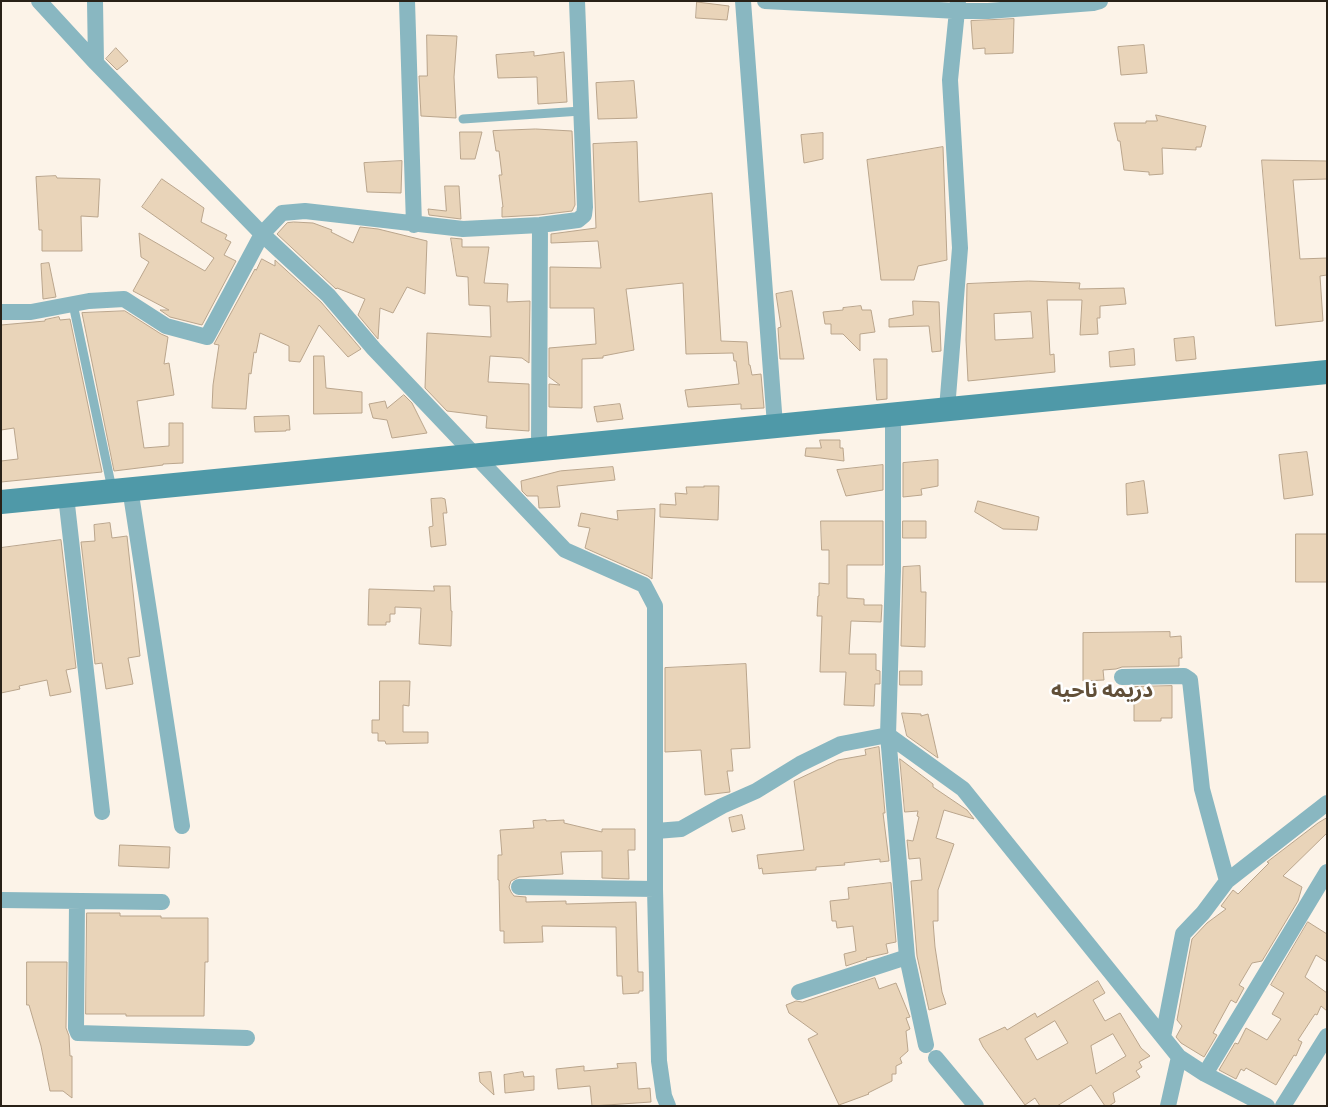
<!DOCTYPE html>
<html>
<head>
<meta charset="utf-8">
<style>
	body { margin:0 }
	#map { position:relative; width:1328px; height:1107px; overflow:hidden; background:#fcf3e8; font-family:Literata,serif }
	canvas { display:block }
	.frame { position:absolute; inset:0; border:2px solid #292117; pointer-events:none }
</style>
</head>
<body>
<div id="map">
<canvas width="1328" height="1107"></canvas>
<div class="frame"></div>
</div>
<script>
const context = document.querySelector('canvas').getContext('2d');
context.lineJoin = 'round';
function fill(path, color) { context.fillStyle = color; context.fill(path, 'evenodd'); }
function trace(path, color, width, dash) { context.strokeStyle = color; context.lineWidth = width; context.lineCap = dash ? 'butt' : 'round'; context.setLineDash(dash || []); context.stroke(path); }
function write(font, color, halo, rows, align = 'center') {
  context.font = font + ' Literata,"Noto Sans Arabic",serif'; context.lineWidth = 5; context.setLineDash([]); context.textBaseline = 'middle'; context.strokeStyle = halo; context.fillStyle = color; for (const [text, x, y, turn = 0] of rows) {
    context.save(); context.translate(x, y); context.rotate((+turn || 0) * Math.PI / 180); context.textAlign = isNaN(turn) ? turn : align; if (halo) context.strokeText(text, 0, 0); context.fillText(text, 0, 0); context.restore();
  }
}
const building = new Path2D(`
	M697 2 729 6 727 20 696 18Z
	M1014 19 1013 53 985 54V48L973 49 971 21Z
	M427 35 457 36 454 77 456 118 421 116 419 76H427Z
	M1144 45 1147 73 1121 75 1118 47Z
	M116 48 128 61 117 70 106 59Z
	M534 52V56L564 52 567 102 538 104 537 77 498 78 496 55Z
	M634 81 637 118 598 119 596 83Z
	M1156 115 1206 126 1201 147H1196V150L1162 148 1163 174 1149 175V172L1124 170 1120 141H1118L1114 123H1146V121H1157Z
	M536 129 572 131 575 205 572 211 539 215 502 217V207H503L499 175H502L499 151H496L493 131Z
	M460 132H482L475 159H461Z
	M823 133V159L804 163 801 135Z
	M637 142 639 202 712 193 721 341 747 342 749 365H750L752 375 761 374 764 408 741 409V404L688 407 685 390 739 384 736 361H734L733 353 686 354 683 283 626 289 634 350 603 356V358L582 359V408L549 407V384L560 385 549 377V348L596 344 594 308H550V267L601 268 598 241 551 243V234L596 228 593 144Z
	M943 147 947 260 918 266 914 280H881L867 160Z
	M1262 160 1327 161V179L1293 180 1300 259 1327 258V275L1320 276 1323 321 1276 326Z
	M402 161 401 193 367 192 364 163Z
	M56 176 57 178 100 179 98 217 81 216 82 251H42V230H39L36 177Z
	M162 179 204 208 201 222 227 235 225 239 231 242 224 255 236 261 202 325 170 317 160 310H169L133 291 149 262 141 257 139 233 205 271 214 258 142 207Z
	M445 186H459L461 219 429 215 428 209 446 211Z
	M294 222 313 223 332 230 331 232 353 243 360 227 378 229 427 241 425 294 407 287 393 313 380 308 378 339 358 315 365 299 337 288 336 289 277 234 287 223Z
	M451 238 462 239V247H489L484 283 508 284 507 302 530 301 529 363 522 358 490 356 488 382 529 384V431L486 428 487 416 447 411 425 388 427 333 491 337 490 306 469 305 468 277 457 276Z
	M262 259 275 266V260L321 302 361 349 348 357 319 325 300 362 289 361V346L260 333 256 353 254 352 251 374 249 373 246 409 212 408 213 385 219 345 214 344 255 269 256 270Z
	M49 263 56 297 43 299 41 264Z
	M1029 281 1080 283 1079 289 1124 288 1126 304 1100 306V318H1097L1098 334 1080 335 1082 300H1047L1050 355 1054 354 1055 372 968 381 966 340 967 284ZM1031 312 1033 338 995 340 994 314Z
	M792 291 804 359H780L778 328 781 327 776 294Z
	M913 301 939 302 941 351 932 352 929 326 889 327V319L913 315Z
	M861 306 862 310H871L875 332 860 334V351L843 334H831V324H825L823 312 843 310V308Z
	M125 311 161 334 168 337 164 364 169 363 174 395 137 401 144 448 169 446V423H183V463L163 464V465L114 471 82 313Z
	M59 317 60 320 70 319 102 472 1 482V461L18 459 14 428 1 430V325L45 321V320Z
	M1194 337 1196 359 1176 361 1174 339Z
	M1134 349 1135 365 1110 367 1109 352Z
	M314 356H324L326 388 362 392V413L314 414Z
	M874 359H887V399L877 400Z
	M404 395 412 403 427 433 392 438 387 420 373 418 369 404 385 401 387 408Z
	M620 404 623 419 597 422 594 407Z
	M289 416 290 430H286V431L255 432 254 417Z
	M820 440H840V448H843L844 461 805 456 806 448H821Z
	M1307 452 1313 495 1284 499 1279 455Z
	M938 460V486L921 489 922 495 903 497V463Z
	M883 465V490L846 496 837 470Z
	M613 467 615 480 557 486 560 507 539 508 538 496H527L522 491 521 481 560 471Z
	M1144 481 1148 513 1127 515 1126 484Z
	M704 486H719L718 520 660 517V504L676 505 675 493 687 494 686 487H704Z
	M442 498 445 499 447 513H443L446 545 431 547 429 527 433 526 431 499Z
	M978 501 1039 517 1037 530 1003 529 975 512Z
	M655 509 652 579 648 576 585 548 590 528 578 526 581 513 618 520 617 511Z
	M821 521H883V565H847V598L864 599V605H882L881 622 851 621 849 654H876V670L880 671V684H875L874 706 844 705 846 672H820L822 616H817L818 596H819V583L829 584V550H822Z
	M903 521H926V538H903Z
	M110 523 112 538 127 536 140 656 128 658 133 684 106 689 102 663 95 664 81 542 95 541 94 525Z
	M1296 534H1327V582H1296Z
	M61 540 76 668 66 670 71 692 50 696 47 680 19 686 20 689 1 693V548Z
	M920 566 921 592H926L925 647 901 646 903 567Z
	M434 586H450L451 611H452L451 646 419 644 421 608 395 607V614H390V622H386V625H368L369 589 434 591Z
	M1170 632V637L1181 636 1182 658H1179V666L1122 667 1116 669 1103 670 1104 680 1083 681V633Z
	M746 664 750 748 731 749 733 771H727L730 792 705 795 701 750 665 752V668Z
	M900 671H922V685H900Z
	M380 681H410L409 706 403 705V732H428V743L386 744 385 741H378V733H372V720H379Z
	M1172 686V718H1161V721H1134V687Z
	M902 713 921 714V716L928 714 938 758 907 736Z
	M879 747 885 813H883L889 861 880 862V859L844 863 845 865 816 867V870L763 874 762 868 759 869 757 855 804 850 794 781 838 760 866 755 865 750Z
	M900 759 933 784V787L967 810 974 819 944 810 936 838 954 844 938 890V921H933L935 947 942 992 946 1004 929 1010 917 956 911 881 922 880 920 858 909 859 907 840 913 841 919 817 917 816 918 811 905 812Z
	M742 815 745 829 732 832 729 818Z
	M1327 818V833L1283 876 1302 887 1298 901 1262 961 1252 963 1239 985 1244 988 1236 1003 1231 1000 1213 1033 1217 1035 1204 1057 1181 1043 1176 1037 1182 1026 1177 1020 1192 939 1207 923 1226 909 1221 906 1233 890 1238 894 1269 863 1267 862 1318 823Z
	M546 820V821L564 820V823L602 832V829H635V850H628L629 879 602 878V851L561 852 563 874 519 877 511 881 509 887 511 892 514 896 526 897V902L566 901V904L636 902 638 972H643V991H639V993L623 994 622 976H617L616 927 542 926 543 942 504 943V931H500L499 880H498V855H502L500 830 534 828 533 821Z
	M120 845 170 847 169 868 119 866Z
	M891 883 896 942 886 944 888 953 866 958 867 959 846 966 844 954 856 951 853 926 837 928 836 921H832L830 901 849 899 848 888Z
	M87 913H120V916H161V918H208V962H205L204 1016H126V1014H86Z
	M1308 922 1327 934V962L1316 955 1305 977 1327 993V1011L1321 1006 1317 1015 1315 1014 1298 1040 1302 1042 1296 1056 1294 1055 1276 1085 1246 1068 1244 1071 1241 1069 1236 1079 1219 1070 1235 1043 1238 1044 1246 1028 1267 1040 1281 1019 1272 1014 1284 993 1271 985Z
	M27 962H67L66 1028 69 1036 70 1056H72V1098L63 1091H50L41 1046 29 1005H27Z
	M875 978 879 989 896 983 910 1017 906 1018 910 1029 906 1031 908 1051 900 1058 902 1063 896 1066V1074H892V1081L868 1093 869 1094 839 1105 808 1039 818 1034 789 1013 786 1005 796 1001 802 1002Z
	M1098 981 1105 993 1093 1000 1105 1021 1120 1013 1141 1048 1150 1056 1139 1062 1142 1067 1136 1071 1140 1077 1113 1093 1115 1102 1109 1106H1105L1091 1085 1057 1106H1040L1035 1098 1025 1105 983 1047 979 1039 1005 1027 1007 1030 1035 1013 1037 1017ZM1055 1021 1068 1043 1037 1060 1025 1039ZM1113 1034 1126 1056 1096 1074 1091 1046Z
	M636 1063 638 1089 650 1088 651 1102 592 1106 590 1086 558 1089 556 1069 584 1066V1071L618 1068 617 1064Z
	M491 1072 494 1095 480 1082 479 1073Z
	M523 1072 524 1077 534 1076V1090L505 1093 504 1075Z`);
fill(building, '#e9d4b9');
trace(building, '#baa58c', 1);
trace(new Path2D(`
	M463 119 581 111
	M73 304 112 489`), '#89b7c1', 9);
trace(new Path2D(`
	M39 1 96 63 262 234 328 295 374 349 565 550 644 585 655 606V889L659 1061 664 1096 668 1106
	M95 1 96 63
	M407 1 414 225
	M743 1 775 425
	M765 1 958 11H988L1093 3 1100 1
	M1 312H31L89 301 124 299 166 326 207 337 262 234 282 213 305 211 463 229 540 225 578 220 584 215 585 207 577 1
	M947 409 960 248 950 80 958 1
	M893 414V571L888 735 907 957 926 1045
	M539 448 540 225
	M130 488 182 826
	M66 496 102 812
	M1122 677 1184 676 1190 680 1202 789 1227 881
	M656 831 681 829 722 806 756 791 800 764 841 744 888 735 963 789 1179 1057 1205 1074 1267 1106
	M519 887 655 889
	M1 900 162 902
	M77 901 76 1028 78 1033 247 1038
	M799 992 907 957
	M1163 1037 1183 934 1203 913 1227 881 1327 803
	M936 1058 976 1106
	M1205 1074 1327 872
	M1168 1106 1179 1057
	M1283 1106 1327 1036`), '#89b7c1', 16);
trace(new Path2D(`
	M1 502 1327 372`), '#4f99a8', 24);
write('bold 21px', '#614f38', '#fff', [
	["دریمه ناحیه",1102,691]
]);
</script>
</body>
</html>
